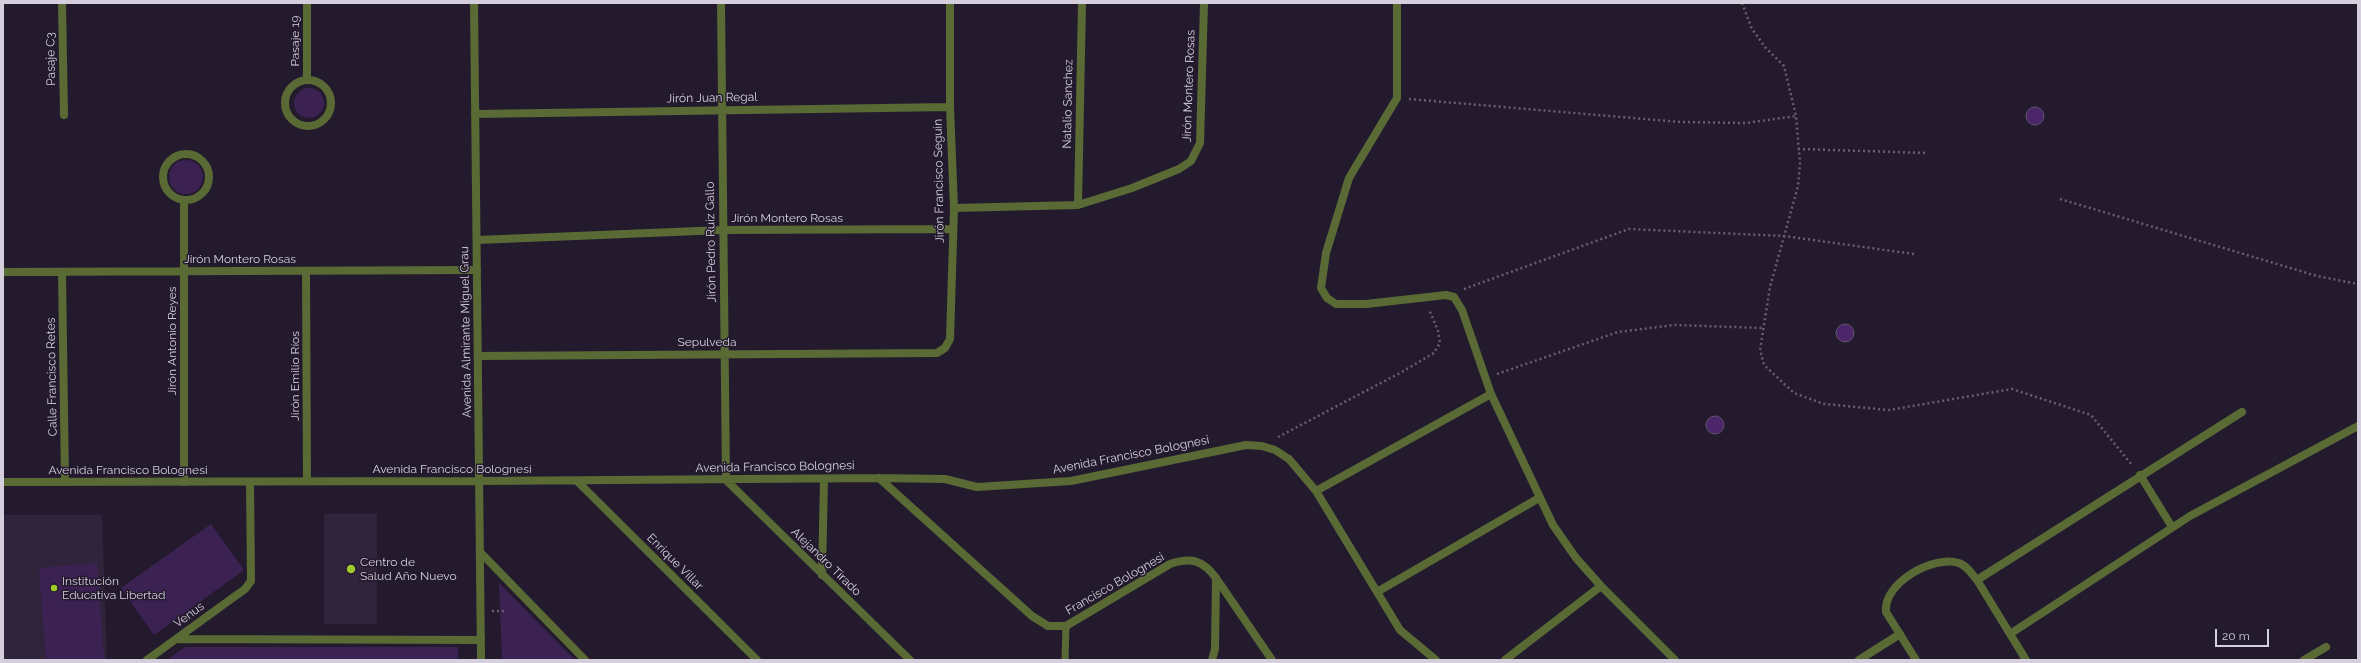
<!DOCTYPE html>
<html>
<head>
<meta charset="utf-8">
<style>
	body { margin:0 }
	#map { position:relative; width:2361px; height:663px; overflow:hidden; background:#241a2e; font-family:Raleway,sans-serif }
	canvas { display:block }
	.frame { position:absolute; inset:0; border:4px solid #d5cfdd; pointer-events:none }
	.scale { position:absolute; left:2215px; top:629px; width:54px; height:18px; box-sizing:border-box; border:2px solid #d5cfdd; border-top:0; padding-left:5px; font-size:12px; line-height:14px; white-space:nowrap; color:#d5cfdd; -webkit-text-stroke:3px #241a2e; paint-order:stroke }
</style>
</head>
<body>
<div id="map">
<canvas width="2361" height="663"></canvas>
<div class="frame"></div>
<div class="scale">20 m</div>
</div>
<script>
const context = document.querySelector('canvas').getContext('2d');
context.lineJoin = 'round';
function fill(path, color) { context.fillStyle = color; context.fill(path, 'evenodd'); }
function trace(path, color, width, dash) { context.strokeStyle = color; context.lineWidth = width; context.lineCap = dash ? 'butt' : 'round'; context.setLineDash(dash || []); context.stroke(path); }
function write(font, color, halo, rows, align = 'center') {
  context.font = font + ' Raleway,sans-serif'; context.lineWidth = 3; context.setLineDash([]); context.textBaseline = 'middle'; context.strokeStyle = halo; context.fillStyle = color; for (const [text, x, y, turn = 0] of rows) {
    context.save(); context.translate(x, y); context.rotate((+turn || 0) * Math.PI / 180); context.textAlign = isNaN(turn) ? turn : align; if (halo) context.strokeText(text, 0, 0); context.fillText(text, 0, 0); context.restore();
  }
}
fill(new Path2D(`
	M324 514H377V624H324Z
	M3 515H102L107 660H3Z`), '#30243c');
fill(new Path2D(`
	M294 103a15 15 0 1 1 30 0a15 15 0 1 1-30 0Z
	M169 177a17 17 0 1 1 34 0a17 17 0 1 1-34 0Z
	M211 524 244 570 154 635 121 588Z
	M97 563 104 660H46L39 568Z
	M499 583 575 660H502Z
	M185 647H458V660H167Z`), '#3c2253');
const building = new Path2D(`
	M2026 116a9 9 0 1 1 18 0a9 9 0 1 1-18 0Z
	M1836 333a9 9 0 1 1 18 0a9 9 0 1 1-18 0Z
	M1706 425a9 9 0 1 1 18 0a9 9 0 1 1-18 0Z`);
fill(building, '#4b266a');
trace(building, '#60556c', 1);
trace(new Path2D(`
	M1742 3 1752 29 1765 47 1784 66 1796 116 1800 163 1798 186 1770 287 1760 350 1764 365 1794 393 1824 404 1889 410 2012 389 2091 415 2132 465
	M1409 99 1680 122 1746 123 1796 116
	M1798 149 1928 153
	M2060 199 2317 276 2358 284
	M1464 289 1629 229 1784 236 1914 254
	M1497 374 1618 332 1674 325 1763 328
	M1278 437 1400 373 1434 353 1440 343 1438 331 1429 309
	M492 611H504`), '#685f71', 2.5, [2, 3]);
trace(new Path2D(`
	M1065 660 1066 626`), '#596a35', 7);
trace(new Path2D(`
	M62 3 64 115
	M721 3 726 480
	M1397 3V98L1349 178 1326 253 1321 288 1327 298 1336 304H1366L1446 295 1454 297 1462 310 1491 394 1553 525 1576 558 1601 586 1675 660
	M307 79V3
	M285 103a23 23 0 1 1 46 0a23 23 0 1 1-46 0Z
	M475 114 950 107
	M163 177a23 23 0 1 1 46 0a23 23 0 1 1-46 0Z
	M1078 205 1082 3
	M954 208 1078 205 1132 188 1179 169 1191 161 1200 143 1204 3
	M477 240 723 230 953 229
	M306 271 307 481
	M3 272 477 270
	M62 272 65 482
	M478 356 937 353 945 348 950 339 954 208 950 107V3
	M2140 475 2172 527
	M879 478 1032 616 1048 626H1066L1170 564C1191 557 1203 560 1216 578L1272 660
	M726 480 910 660
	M480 481 879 478 945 479 977 487 1071 481 1246 445 1262 446 1275 450 1289 459 1316 491 1400 630 1436 660
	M577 481 757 660
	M184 482V200
	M1316 491 1491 394
	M480 552 585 660
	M822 575 824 479
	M1977 580 2242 412
	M1377 592 1539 498
	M2010 634 2190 516 2358 426
	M177 639 481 640
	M147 660 245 589 251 581 250 482
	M1212 660 1215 649 1216 578
	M1505 660 1601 586
	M1859 660 1900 634
	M1916 660 1886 612C1883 583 1933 555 1959 563 1967 566 1971 573 1977 580L2026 660
	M2304 660 2326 647`), '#596a35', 8);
trace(new Path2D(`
	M474 3 481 660
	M3 482 480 481`), '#596a35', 8);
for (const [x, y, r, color] of [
	[351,569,5,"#a0c92b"],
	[54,588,4,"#a0c92b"]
]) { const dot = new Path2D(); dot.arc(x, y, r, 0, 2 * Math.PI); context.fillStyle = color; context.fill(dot); trace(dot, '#241a2e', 1.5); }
write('12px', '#d5cfdd', '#241a2e', [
	["Pasaje 19",295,41,-90],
	["Pasaje C3",51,59,-91],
	["Jirón Montero Rosas",1189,86,-88],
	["Jirón Juan Regal",712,98,-1],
	["Natalio Sanchez",1068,104,-89],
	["Jirón Francisco Seguin",939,181,-91],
	["Jirón Montero Rosas",787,218],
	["Jirón Pedro Ruiz Gallo",711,242,-91],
	["Jirón Montero Rosas",240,259],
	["Avenida Almirante Miguel Grau",466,332,-91],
	["Jirón Antonio Reyes",172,341,-90],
	["Sepulveda",707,342],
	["Jirón Emilio Ríos",295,376,-90],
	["Calle Francisco Retes",52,377,-91],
	["Avenida Francisco Bolognesi",1131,455,-11],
	["Avenida Francisco Bolognesi",775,467,-1],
	["Avenida Francisco Bolognesi",452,469],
	["Avenida Francisco Bolognesi",128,470],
	["Enrique Villar",675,562,45],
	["Alejandro Tirado",826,562,44],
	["Francisco Bolognesi",1115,584,-30],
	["Venus",189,615,-36]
]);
write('12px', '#d5cfdd', '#241a2e', [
	["Centro de",360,562],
	["Salud Año Nuevo",360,576],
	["Institución",62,581],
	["Educativa Libertad",62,595]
], 'left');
</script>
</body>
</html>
